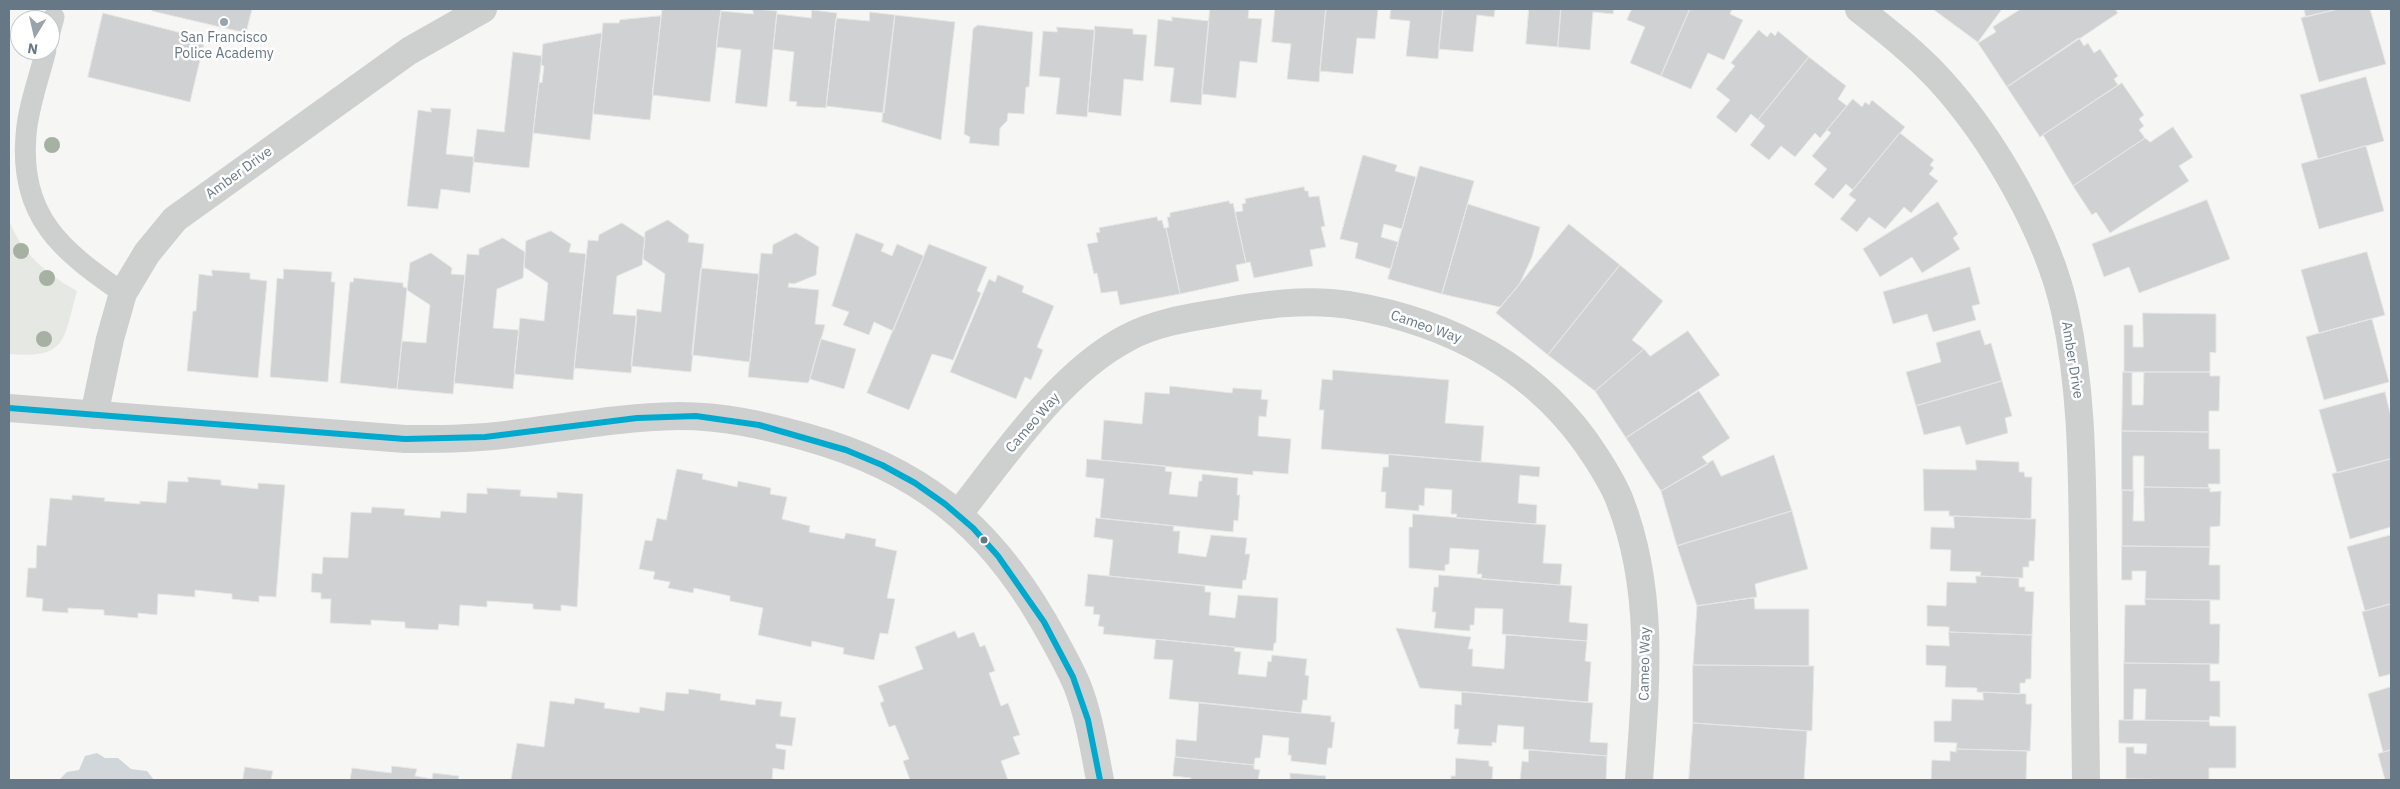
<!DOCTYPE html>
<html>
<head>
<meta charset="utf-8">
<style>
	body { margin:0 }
	#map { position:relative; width:2400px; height:789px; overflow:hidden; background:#f6f6f5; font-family:"IBM Plex Sans",sans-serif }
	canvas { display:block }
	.frame { position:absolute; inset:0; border:10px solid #667785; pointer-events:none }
	.north { position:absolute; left:10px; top:10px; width:50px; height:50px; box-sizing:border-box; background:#fff; border:1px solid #c2c9ce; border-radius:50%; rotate:189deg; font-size:14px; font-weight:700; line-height:20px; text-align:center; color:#667785 }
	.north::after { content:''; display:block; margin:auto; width:18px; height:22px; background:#98a3ac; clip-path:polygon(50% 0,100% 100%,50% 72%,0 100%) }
</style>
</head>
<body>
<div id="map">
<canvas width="2400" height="789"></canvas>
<div class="frame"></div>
<div class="north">N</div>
</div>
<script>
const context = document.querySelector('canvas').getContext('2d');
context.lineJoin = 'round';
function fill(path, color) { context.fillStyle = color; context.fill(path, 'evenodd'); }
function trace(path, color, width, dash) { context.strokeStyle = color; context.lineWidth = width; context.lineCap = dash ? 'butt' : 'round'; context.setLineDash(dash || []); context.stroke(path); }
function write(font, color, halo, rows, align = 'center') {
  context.font = font + ' "IBM Plex Sans",sans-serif'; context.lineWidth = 5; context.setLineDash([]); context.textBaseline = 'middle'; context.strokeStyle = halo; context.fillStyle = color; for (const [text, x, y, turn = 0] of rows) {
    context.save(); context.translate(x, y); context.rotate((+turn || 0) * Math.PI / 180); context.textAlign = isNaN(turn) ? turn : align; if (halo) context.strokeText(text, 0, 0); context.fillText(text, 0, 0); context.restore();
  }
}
fill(new Path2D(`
	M9 220C21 253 47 274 77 291 63 340 68 359 9 354Z`), '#e6e9e3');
fill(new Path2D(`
	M97 753 105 758H118L131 769 147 771 154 780H59L67 772 79 770 85 756Z`), '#d0d6da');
const building = new Path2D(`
	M153 9H252L246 33 152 11Z
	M721 9 710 102 652 95 662 10Z
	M753 9 777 11 767 107 735 103 741 50 716 47 721 11 753 14Z
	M1210 9H1249L1248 18 1262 19 1257 63 1240 61 1236 98 1202 94Z
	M1275 9H1326L1319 82 1287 79 1291 44 1272 42Z
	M1326 9H1378L1375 39 1357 38 1353 74 1320 71Z
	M1391 9H1443L1438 59 1406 56 1410 21 1390 19Z
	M1443 9H1495L1494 17 1477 15 1473 52 1439 49Z
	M1529 9H1561L1558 47 1526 44Z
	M1561 9H1614L1613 14 1593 12 1590 50 1558 47Z
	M1632 9H1690L1661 76 1630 63 1645 27 1627 20Z
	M1690 9H1732L1730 14 1743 20 1724 60 1708 53 1691 89 1661 76Z
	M1933 9H2002L1978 42Z
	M2021 9H2115L2118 13 2007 87 1978 43 1996 32 1993 27Z
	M2304 9H2338L2306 17Z
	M2338 9H2370L2386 64 2319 82 2301 18Z
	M812 10 837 13 826 108 796 106 797 102 789 101 794 52 773 49 777 14 811 18Z
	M870 12 895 15 884 113 826 106 836 18 869 21Z
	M103 13 205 39 190 102 88 77Z
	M895 15 955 22 941 140 882 122Z
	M661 16 650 120 593 114 603 23H619L620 20Z
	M1172 17 1209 21 1201 105 1170 102 1174 68 1154 66 1158 19 1172 21Z
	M978 25 1033 32 1029 87H1026L1024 114 1008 113 1007 121 1000 128 999 146 969 143 970 137 964 134 973 29Z
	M1095 26 1133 29V34L1147 35 1143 81 1124 79 1121 116 1088 112Z
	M1057 27 1095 30 1087 117 1056 114 1060 78 1039 76 1043 31 1057 32Z
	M1759 30 1767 37 1771 32 1775 36 1778 31 1809 57 1758 120 1751 114 1736 133 1716 117 1730 100 1716 89 1735 66 1731 63Z
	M602 33 590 140 533 133 539 82 542 83 544 66 541 65 543 44Z
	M2079 38 2084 46 2088 43 2094 53 2100 49 2118 76 2114 79 2118 85 2040 137 2007 87Z
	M513 52 542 56 529 168 473 162 477 129 504 132Z
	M1809 57 1846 86 1838 99 1847 106 1820 138 1815 133 1795 157 1781 146 1769 160 1750 145 1765 126 1758 120Z
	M2366 77 2384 141 2318 159 2300 95Z
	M2122 83 2144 115 2139 119 2144 126 2139 130 2145 138 2073 186 2043 135Z
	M1853 99 1862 107 1865 102 1869 105 1872 100 1905 127 1853 190 1846 184 1833 199 1814 184 1827 169 1812 156 1831 133 1827 130Z
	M431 108 451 109 446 154 474 157 470 193 441 189 438 209 407 206 418 110 431 112Z
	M2173 127 2193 157 2179 166 2189 181 2110 233 2096 212 2092 215 2073 186 2145 138 2150 142Z
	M1900 133 1934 160 1930 165 1934 168 1929 174 1938 181 1911 213 1904 207 1885 229 1869 217 1857 232 1840 219 1856 200 1849 195Z
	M2366 146 2384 211 2319 229 2301 164Z
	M1363 155 1397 165 1395 171 1416 177 1402 229 1384 224 1381 237 1398 242 1391 269 1355 258 1358 243 1340 239Z
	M1420 166 1474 181 1442 294 1388 279Z
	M1304 187 1305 191H1308L1309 197 1319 196 1325 226 1321 227 1326 247 1310 250 1313 266 1254 278 1250 262 1246 263 1235 212 1243 211 1242 204 1246 203 1245 199Z
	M2207 200 2230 259 2139 293 2129 267 2104 277 2092 244Z
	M1229 201 1230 204 1233 203 1246 263 1236 265 1239 281 1180 294 1166 228 1169 227 1167 217H1170V213Z
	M1938 202 1958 234 1953 238 1960 249 1922 273 1912 257 1880 277 1863 249Z
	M1468 204 1540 227 1532 257 1519 285 1500 307 1442 294Z
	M1157 217 1158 221 1162 220 1164 228H1166L1180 294 1120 305 1117 291 1101 293 1097 273 1094 274 1087 244 1098 242 1096 233 1100 232 1099 228Z
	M668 220 689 235 688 242 704 244 691 372 631 366 637 309 661 312 665 274 643 259 645 232Z
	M622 223 645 238 642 265 617 276 613 314 637 316 631 373 574 368 588 240 598 241 599 235Z
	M1569 224 1620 265 1548 355 1496 313Z
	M551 231 571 244 569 252 586 254 573 380 514 374 520 318 544 321 548 283 524 267 526 241Z
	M796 233 819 247 816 275 794 284 789 283 788 287 819 290 815 324 825 325 810 379 808 383 748 377 761 253 772 254 773 245Z
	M856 233 884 244 881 251 892 256 897 244 924 256 893 331 874 322 869 335 843 325 849 312 832 306Z
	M503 238 525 252 523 278 497 289 493 328 519 330 513 389 454 383 467 254 479 255V249Z
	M929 244 987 267 977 291 981 293 953 360 932 354 909 410 867 393Z
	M2367 252 2385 315 2319 333 2301 270Z
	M431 253 452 268 451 274 465 275 453 394 397 389 402 341 426 343 430 305 407 290 410 263Z
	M1620 265 1663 301 1632 340 1644 349 1595 391 1548 355Z
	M1970 267 1980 304 1972 306 1976 320 1933 332 1927 314 1893 324 1883 292Z
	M701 268 759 274 750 362 692 355Z
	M284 269 332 272 331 282H335L328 382 270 377 277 278 283 279Z
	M212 270 250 273V279L267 281 258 378 187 371 193 311H196L199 274 212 276Z
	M998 275 1024 286 1022 292 1054 306 1037 347 1043 350 1031 380 1025 377 1016 399 950 372 989 279 995 282Z
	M354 278 403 283V287L407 288 397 389 340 383 350 282H353Z
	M2143 313 2216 314V353L2210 352V372H2124V325H2133V347H2143Z
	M2372 319 2389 382 2324 400 2306 337Z
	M1980 330 1985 345 1991 343 2002 381 1916 406 1906 372 1941 362 1936 343Z
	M1688 331 1720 375 1626 438 1595 391 1644 349 1650 356Z
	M821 339 856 349 844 389 810 379Z
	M1333 370 1449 380 1445 423 1484 426 1481 462 1321 449 1324 410H1319L1322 379 1332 380Z
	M2123 372H2132V405H2143L2144 372H2210V376H2220L2219 411H2209V432L2122 431Z
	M2002 381 2012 416 2005 418 2008 433 1966 445 1960 426 1924 435 1916 406Z
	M1170 386 1232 393 1233 388 1262 390 1261 399 1268 400 1266 417 1259 416 1258 436 1291 439 1288 474 1253 471V475L1101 460 1104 420 1142 424 1145 392 1169 394Z
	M1699 391 1730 438 1702 457 1708 464 1661 491 1626 438Z
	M2385 392 2391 417V459L2337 473 2319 410Z
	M2122 431 2209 432V449H2220V484H2208L2209 488 2144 487V456H2133V491L2122 490Z
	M1389 454 1540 467 1539 477 1520 475 1518 503 1537 505 1536 524 1456 518 1457 514H1451L1452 490 1425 488 1424 506 1419 505V511L1385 508 1386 492H1381L1383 467H1388Z
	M1774 455 1792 511 1677 546 1661 491 1713 460 1721 476Z
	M1087 459 1166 466 1165 471 1172 472 1169 494 1197 497 1199 481H1202V474L1238 478 1237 495H1240L1238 521 1234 520 1233 532 1100 518 1104 479 1086 477Z
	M2391 459V527L2350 539 2332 474Z
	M1976 460 2019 462V472H2024L2025 477H2032L2031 519 1949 516V511H1924L1923 469 1976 470Z
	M677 469 703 474 702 479 737 487 738 481 771 488 770 494 787 497 782 519 810 526 809 532 844 539 846 533 876 539 875 546 897 551 887 598 895 599 888 634 880 633 874 660 843 654 844 648 812 641 811 647 758 635 763 608 730 601V596L694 588 693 593 668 588 670 582 653 579 655 572 639 569 645 540 652 541 657 518 666 520Z
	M188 477 221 480V485L258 489V483L285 485 276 597 259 596V602L232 599V594L195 590V597L158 594 157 615 138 613V618L104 615V610L68 608V613L42 611 43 599 26 597 28 568H36L37 545 46 546 50 498 72 500V495L105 498 104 501 140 504V501L166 503 168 481 188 482Z
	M2144 487 2210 488V492L2221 491 2220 526 2210 527V547L2122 546V490H2134L2133 521H2144Z
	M487 488 521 490 520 496 557 498V492L583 494 577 607 561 605V611L533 609V604L487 601V607L460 605 459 626 439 624 438 630 405 628V622L371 620V625L330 623 331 599H321V593L311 592 312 573 322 574 323 557 348 558 351 512 371 513 372 507 405 509 404 515 440 518 441 511 466 513 467 493 487 494Z
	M1792 511 1808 569 1755 584 1757 597 1697 606 1677 546Z
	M1413 514 1546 525 1543 563 1562 564 1560 585 1481 579 1482 574H1477L1479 550 1450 548 1449 564 1445 565V571L1409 568V527H1412Z
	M1954 516 2036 519 2034 561H2029V567H2023V578L1980 576 1981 572 1950 571 1951 550 1930 549 1931 527 1954 528Z
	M1096 518 1174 526 1173 531H1180L1178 553 1206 557 1211 535 1247 538 1245 554H1250L1246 580H1243L1242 589 1109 576 1113 540 1094 537Z
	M2391 535V604L2365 611 2347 547Z
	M2122 546 2210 547 2209 565H2220V600L2145 599 2146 571H2132V580H2122Z
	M1088 574 1205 586V592H1211L1209 615 1235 618 1238 595 1278 598 1276 643H1274L1273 651 1103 634 1104 627 1098 626 1100 615 1093 614 1094 607 1085 606Z
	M1439 575 1572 586 1569 622 1588 624 1587 641 1502 634 1503 609 1475 608 1474 625H1470V631L1434 628 1436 612H1432L1434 587H1438Z
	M1976 576 2019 578V587H2025V591L2034 592 2032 635 1949 632V627L1927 626V605L1946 606 1947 582 1976 583Z
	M1754 598 1755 609H1809V666L1693 665 1697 606Z
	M2145 599 2210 600V624H2220L2219 664 2124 663 2125 605H2145Z
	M2391 604V674L2379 677 2362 612Z
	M1396 628 1471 637 1468 649H1473L1472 666 1504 669 1506 635 1587 641 1585 661 1591 662 1588 702 1420 688Z
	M955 631 958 638 974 632 980 647 985 645 995 671 989 673 1001 706 1008 703 1020 735 1013 737 1020 754 1001 761 1008 780H910L903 761 909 759 895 725 889 727 880 703 884 701 878 686 923 669 915 647Z
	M1949 632 2032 635 2031 679H2026L2025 683H2020V694L1977 692V688L1945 687 1946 666 1926 665V645L1949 646Z
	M1156 639 1235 647 1234 651 1241 652 1238 674 1266 677 1268 661 1271 662 1272 655 1307 659 1305 675 1309 676 1307 700H1303L1301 713 1169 699 1173 660 1154 659Z
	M2124 663 2210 664V681H2220V717L2210 716 2209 721 2145 720 2146 689H2134L2133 720H2124Z
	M1693 665 1814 666 1812 731 1693 723Z
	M2391 687V750L2383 752 2368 694Z
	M689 689 721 694 720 700 755 705 756 699 782 702 780 716 796 718 792 746 776 744V748L786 750 784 770 773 768 772 780H511L517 743 544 747 550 701 574 704 575 698 605 703 604 708 639 713 640 707 664 711 666 692 688 694Z
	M1462 692 1593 703 1590 742 1608 743 1607 756 1523 749 1524 727 1498 725 1496 743 1492 742V746L1457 744 1459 729H1454L1455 704 1461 705Z
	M1983 692 2026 694V704H2032L2030 751 1956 749 1957 743 1934 742V721H1951L1952 699 1983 700Z
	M1199 703 1331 716V722H1335L1332 748H1328L1326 765 1291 761V755H1288L1289 738 1263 735 1260 758H1255L1254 765 1175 757 1176 739 1196 741Z
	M2119 720 2209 721 2210 726H2236V768H2209V780L2126 779V747H2134V753L2146 754 2147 744 2119 743Z
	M1693 723 1807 731 1804 780H1689Z
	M1956 749 2027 751 2026 780H1931L1932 760 1950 761V751L1956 752Z
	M1529 750 1607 756 1606 780H1520L1522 761 1528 762Z
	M2391 750V780H2385L2378 754Z
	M1175 757 1254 765V769L1260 770 1258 780H1191V778L1173 776Z
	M1456 758 1489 761V766L1493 767 1492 780H1451V776H1455Z
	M392 766 417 769 415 776 432 779 433 773 459 776 458 780H350L352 768 391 773Z
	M245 767 273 771 271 779 277 780H243Z
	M1290 773 1326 776 1325 780H1285L1290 779Z
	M2126 779 2213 780H2126Z`);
fill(building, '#d0d1d2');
trace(building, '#e6e6e5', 1);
trace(new Path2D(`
	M50 32 54 17
	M46 50C39 78 28 107 26 135 19 217 62 251 123 293`), '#ced0d0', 21);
trace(new Path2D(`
	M1859 9C1887 31 1915 53 1939 79 1993 138 2048 233 2065 311 2082 390 2082 468 2083 547 2084 625 2085 703 2086 780
	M9 408 405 439C441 439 476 439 512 434 568 427 622 417 679 416 725 416 762 425 806 437 917 468 987 523 1044 622 1056 643 1068 664 1077 685 1089 715 1094 749 1100 780
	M94 415 110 339 123 293 147 253 175 219 409 51 483 9
	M959 513C1005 455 1060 373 1127 338 1154 323 1187 318 1217 313 1260 305 1306 298 1349 305 1451 322 1540 369 1596 457 1605 471 1614 485 1620 501 1655 591 1646 686 1639 780`), '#ced0d0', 28);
trace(new Path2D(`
	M9 408 405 439 485 437 637 418 696 416 759 425 846 450 882 465 915 483 945 504 973 528 998 556 1044 622 1073 677 1088 720 1100 780`), '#00a9ce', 6);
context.fillStyle = '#a6b1a4';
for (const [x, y] of [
	[52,145],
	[21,251],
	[47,278],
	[44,339]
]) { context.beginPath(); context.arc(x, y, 8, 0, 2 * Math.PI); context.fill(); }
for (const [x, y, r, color] of [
	[224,22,5,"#98a3ac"],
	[984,540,4.5,"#667785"]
]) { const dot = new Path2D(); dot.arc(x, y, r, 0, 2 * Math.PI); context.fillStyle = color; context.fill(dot); trace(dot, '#fff', 2); }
write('14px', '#667785', '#fff', [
	["San Francisco",224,38],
	["Police Academy",224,54]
]);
write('14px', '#667785', '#fff', [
	["Amber Drive",239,173,-36],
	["Cameo Way",1426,327,19],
	["Amber Drive",2072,360,81],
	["Cameo Way",1033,423,-49],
	["Cameo Way",1645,664,-89]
]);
</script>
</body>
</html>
